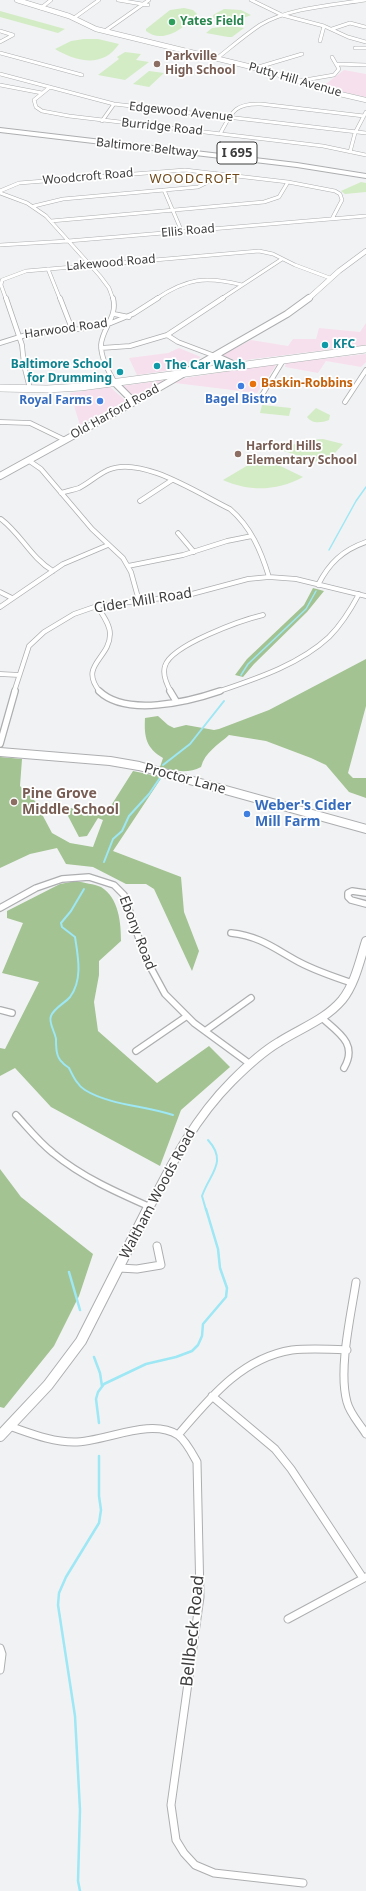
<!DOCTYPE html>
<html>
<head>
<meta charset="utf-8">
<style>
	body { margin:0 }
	canvas { display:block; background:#f1f2f3 }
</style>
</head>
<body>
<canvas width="366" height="1891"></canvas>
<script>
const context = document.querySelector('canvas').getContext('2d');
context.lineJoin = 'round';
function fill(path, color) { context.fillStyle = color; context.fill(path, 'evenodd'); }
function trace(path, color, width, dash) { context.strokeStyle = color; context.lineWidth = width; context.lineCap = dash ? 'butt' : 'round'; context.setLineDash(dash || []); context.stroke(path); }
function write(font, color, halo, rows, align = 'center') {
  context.font = font + ' "Noto Sans",sans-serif'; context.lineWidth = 3.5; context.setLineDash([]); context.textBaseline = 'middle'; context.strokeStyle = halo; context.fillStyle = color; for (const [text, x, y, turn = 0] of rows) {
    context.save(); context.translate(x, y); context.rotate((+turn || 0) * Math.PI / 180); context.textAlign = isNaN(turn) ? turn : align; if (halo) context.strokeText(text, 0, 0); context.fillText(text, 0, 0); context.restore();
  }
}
fill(new Path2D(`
	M344 70 366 74V97L322 87Z
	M366 323V345L237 361 222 355 251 340 288 346 293 339H316L319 328 360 332Z
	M179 348 201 357 179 369 137 375 129 358 168 353Z
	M366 354V362L361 367 326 361 318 373 285 367 286 363Z
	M277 364 257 393 175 383 185 378Z
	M165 380 134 397 122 386Z
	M110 387 126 401 80 425 70 393Z`), '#f7e0ed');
fill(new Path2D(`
	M184 8 193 10 197 14C185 27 164 45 146 31V29L170 10Z
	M224 9 241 10 251 15C239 20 225 24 213 18V15Z
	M0 11 65 29 58 33 0 17Z
	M231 26 244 28 232 37H228L206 33 212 28Z
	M84 39H98L119 44C103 68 77 62 55 49L71 41Z
	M125 52 141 54 136 60 149 62 125 80 98 75 119 59 117 57Z
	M149 71 164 73 149 87 133 84Z
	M361 182 366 183V192L345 194 341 191Z
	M262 405 291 408 289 416 260 413Z
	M316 408 330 415 329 420C321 423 312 424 307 417Z
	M323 439 343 444 326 463H320L284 451C295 440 308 440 323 439Z
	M260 458 266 459 303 477C277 491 250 492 223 480Z`), '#d3ecc6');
fill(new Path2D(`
	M313 588 324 591 307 612 254 664 243 677 235 675 247 659 304 605Z
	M366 659V706L348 773 353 778H366V798L349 792 326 765 311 758 266 741 229 735C218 745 205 752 201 767 188 774 174 771 160 767L163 758C146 748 144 737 145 718L158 716 168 725 174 728 186 725 214 730 219 729 269 710Z
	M0 757 22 759 20 786 35 801 52 833 70 843 93 847 103 820 98 818 87 836 79 837 68 816 70 808 107 812 133 771 162 777 113 851 181 877 184 912 199 951 192 971 154 889 146 884H126L93 867 66 864 57 848 30 854 0 868Z
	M76 881C84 883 94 884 101 887 119 898 121 923 121 941L99 961V975L94 1002 98 1031 157 1083 209 1046 230 1067 181 1110 160 1166 51 1107 15 1068 0 1076V1048L5 1049 39 982 2 973 23 923 7 918V911L60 884Z
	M0 1169 21 1197 93 1254 79 1296 54 1346 4 1408 0 1407Z`), '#a3c393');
trace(new Path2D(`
	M329 550 356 501 366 487
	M241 675 248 664 306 609 316 591`), '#9ee7f5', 1.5);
trace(new Path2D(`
	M163 765 190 744 224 701
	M104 862 113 839 122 831 129 816 149 794 162 775
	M84 889 71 911 61 923 62 927 75 937C78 956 83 980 70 997 65 1003 54 1008 51 1016 48 1022 55 1032 56 1039 56 1047 56 1057 62 1062 64 1065 67 1066 69 1068 73 1076 77 1085 85 1090 109 1105 146 1106 173 1115
	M206 1210 202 1196C210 1173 228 1162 208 1140`), '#9ee7f5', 2);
trace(new Path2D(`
	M69 1272 80 1310
	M94 1357 100 1373 102 1386
	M99 1423 96 1399 98 1392 104 1384 146 1364 176 1357 192 1351 198 1345 202 1336 203 1324 226 1297 227 1288 220 1268 218 1249 206 1209
	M80 1891 78 1881 80 1810 75 1716 58 1605 59 1593 66 1577 99 1523 101 1510 99 1496V1456`), '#9ee7f5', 2.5);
const streetFar3 = new Path2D(`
	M118 0 148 5
	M251 0 282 15 324 26 348 37 366 42
	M41 8 51 0
	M74 18 99 0
	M332 29 350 23 365 27
	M0 31 13 35
	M105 31 149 0
	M320 41 324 26
	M0 42 13 35
	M355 48H366
	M0 53 82 75
	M216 59C230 48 245 35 260 25 288 8 333 5 365 0
	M336 64 366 65
	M255 68 302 54
	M0 74 114 104 366 133
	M299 81 334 75 339 69 332 57
	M0 85 42 93
	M50 87 34 100 36 107 42 111 69 116 323 146 366 155
	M102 121 114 104
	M220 134C232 112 234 103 261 104L364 116
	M350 152 355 133 366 112
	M164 190 182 232
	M0 191 19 183 185 170 288 182 335 191 340 194 342 200 332 219
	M0 193 27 203 46 216 100 276 109 288 113 299
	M34 206 63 199 198 187 210 181 215 173
	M51 221 264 202 279 197 288 182
	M0 245 68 241 366 216
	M48 269 60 299
	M6 299 1 285 2 280 26 271 259 251 273 254 295 265 330 278
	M156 299C187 278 206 276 242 285
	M221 299 282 259`);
const streetFar2 = new Path2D(`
	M6 298 22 345 24 365 30 389
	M60 298 72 329
	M113 298C118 317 102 328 101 345 101 359 109 372 115 383
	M114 314 129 317
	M167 335 178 342 215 356
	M0 343 29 334 80 329 111 323 133 314 158 298
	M101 348 130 346 167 335 223 298
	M262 395 284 359
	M345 402 366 370
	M0 422 30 423 65 440
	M28 460 41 469 92 529 123 558 131 572 139 601
	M61 493C67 491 73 490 79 488 89 483 97 475 108 470 141 455 199 494 230 509 251 527 261 551 269 577
	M140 501 172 480
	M1 519C21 534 31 558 53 571
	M178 533 194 552
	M128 566 183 555 227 541 252 536
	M318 585C329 563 343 550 366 542
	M0 592 12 598
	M97 606C102 614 110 624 110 634 110 659 78 665 100 692
	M0 607 63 564 108 545
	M0 674 19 675
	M14 692 29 646 44 632 74 614 97 606 188 595 248 579 269 577 296 579 366 596
	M171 692C167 685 162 675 165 666 171 645 242 620 263 615
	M217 692C255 679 299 665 329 637 342 624 351 609 359 594`);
const streetFar1 = new Path2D(`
	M99 691C126 717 188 702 220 691
	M170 691 176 701
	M0 744 15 691
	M366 893 352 891 348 893V897L351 900 366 904
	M0 908 36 888 62 879 89 877 114 885 124 895 146 959 165 994 194 1023 250 1064
	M231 933C260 936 275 949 299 962 316 971 334 977 352 983
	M0 1010 12 1013
	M322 1018C339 1033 358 1044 344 1068
	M205 1031 251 998
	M136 1051 187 1016
	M16 1115C28 1128 39 1142 53 1153 82 1177 116 1192 150 1207`);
const street = new Path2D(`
	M119 1268 137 1269 161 1265 157 1246
	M356 1282C351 1315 338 1370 347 1402 350 1414 360 1424 366 1434
	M212 1396 275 1449 291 1469 363 1578
	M9 1426C30 1433 51 1442 74 1442 105 1442 150 1417 178 1435 186 1441 192 1453 197 1462L200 1597 171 1805 176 1840 184 1853 195 1865 214 1873 303 1883
	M178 1435C209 1399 241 1358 292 1350 310 1348 329 1349 347 1350
	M288 1619 366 1577
	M0 1648 2 1654 0 1670`);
const secondaryFar3 = new Path2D(`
	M17 0 69 16 96 29 268 71 327 91 366 100
	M308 299 339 271 366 251`);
const secondaryFar2 = new Path2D(`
	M215 356 237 366
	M115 383 134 402
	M0 476 134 402 287 314 309 298`);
const secondaryFar1 = new Path2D(`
	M0 752 110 761 139 766 366 829
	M148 1210C172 1163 194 1119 232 1081 246 1067 262 1052 279 1042 301 1028 325 1020 342 1000 355 984 360 960 366 941`);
const secondary = new Path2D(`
	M0 1436 48 1385 81 1341 148 1209`);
const primary = new Path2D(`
	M0 388 47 389 81 387 366 349`);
const highway = new Path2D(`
	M0 128 297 163 366 174V178L297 167 0 132Z`);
trace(streetFar3, '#adaeb0', 4);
trace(streetFar2, '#adaeb0', 5.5);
trace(streetFar1, '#adaeb0', 8);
trace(street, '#adaeb0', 9);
trace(secondaryFar3, '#adaeb0', 5.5);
trace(secondaryFar2, '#adaeb0', 8);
trace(secondaryFar1, '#adaeb0', 10);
trace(secondary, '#adaeb0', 12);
trace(primary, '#adaeb0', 8);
trace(highway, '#adaeb0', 2);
trace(streetFar3, '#fff', 3);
trace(streetFar2, '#fff', 4);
trace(streetFar1, '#fff', 5.5);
trace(street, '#fff', 7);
trace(secondaryFar3, '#fff', 4.5);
trace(secondaryFar2, '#fff', 6);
trace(secondaryFar1, '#fff', 8);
trace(secondary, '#fff', 10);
trace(primary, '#fff', 7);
fill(highway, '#fff');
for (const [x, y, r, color] of [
	[172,22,4,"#2e9e5b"],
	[157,64,4,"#8d6e63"],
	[325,345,4,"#0f9aa8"],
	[157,366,4,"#0f9aa8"],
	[120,372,4,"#0f9aa8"],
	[253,384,4,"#e8710a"],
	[241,386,4,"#3f7fe0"],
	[100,401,4,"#3f7fe0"],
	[238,454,4,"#8d6e63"],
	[14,802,4,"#8d6e63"],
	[247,814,4,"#3f7fe0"]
]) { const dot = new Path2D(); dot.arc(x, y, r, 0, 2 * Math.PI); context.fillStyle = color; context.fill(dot); trace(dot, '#fff', 1.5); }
write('bold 12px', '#27864d', '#fff', [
	["Yates Field",180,22]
], 'left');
write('bold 12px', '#785e54', '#fff', [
	["Parkville",165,57],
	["High School",165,71],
	["Harford Hills",246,447],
	["Elementary School",246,461]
], 'left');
write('12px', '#3c3c3d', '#fff', [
	["Putty Hill Avenue",295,80,16],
	["Edgewood Avenue",181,112,6],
	["Burridge Road",162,127,6],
	["Baltimore Beltway",147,148,6],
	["Woodcroft Road",88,177,-5],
	["Ellis Road",188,231,-5],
	["Lakewood Road",111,263,-5],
	["Harwood Road",66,329,-8],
	["Old Harford Road",115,412,-29]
]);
write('bold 12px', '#0d838f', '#fff', [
	["KFC",333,345],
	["Baltimore School",112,365,"right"],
	["for Drumming",112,379,"right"],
	["The Car Wash",165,366]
], 'left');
write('bold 12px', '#c56008', '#fff', [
	["Baskin-Robbins",261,384]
], 'left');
write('bold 12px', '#366cbe', '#fff', [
	["Bagel Bistro",241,400],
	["Royal Farms",92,401,"right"]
]);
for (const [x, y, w] of [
	[237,153,40]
]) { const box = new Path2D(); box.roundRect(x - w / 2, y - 11, w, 22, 3); context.fillStyle = '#fff'; context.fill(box); trace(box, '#3c3c3d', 1); }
write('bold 13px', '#3c3c3d', null, [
	["I 695",237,153]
]);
context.letterSpacing = '1px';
write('13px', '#704a1b', '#fff', [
	["WOODCROFT",195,179]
]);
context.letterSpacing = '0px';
write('14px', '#3c3c3d', '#fff', [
	["Cider Mill Road",143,601,-9],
	["Proctor Lane",185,779,15],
	["Ebony Road",137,933,69],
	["Waltham Woods Road",158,1194,-62]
]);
write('bold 14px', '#785e54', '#fff', [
	["Pine Grove",22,794],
	["Middle School",22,810]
], 'left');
write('bold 14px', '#366cbe', '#fff', [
	["Weber's Cider",255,806],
	["Mill Farm",255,822]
], 'left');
write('17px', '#3c3c3d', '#fff', [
	["Bellbeck Road",193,1631,-84]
]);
</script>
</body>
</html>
